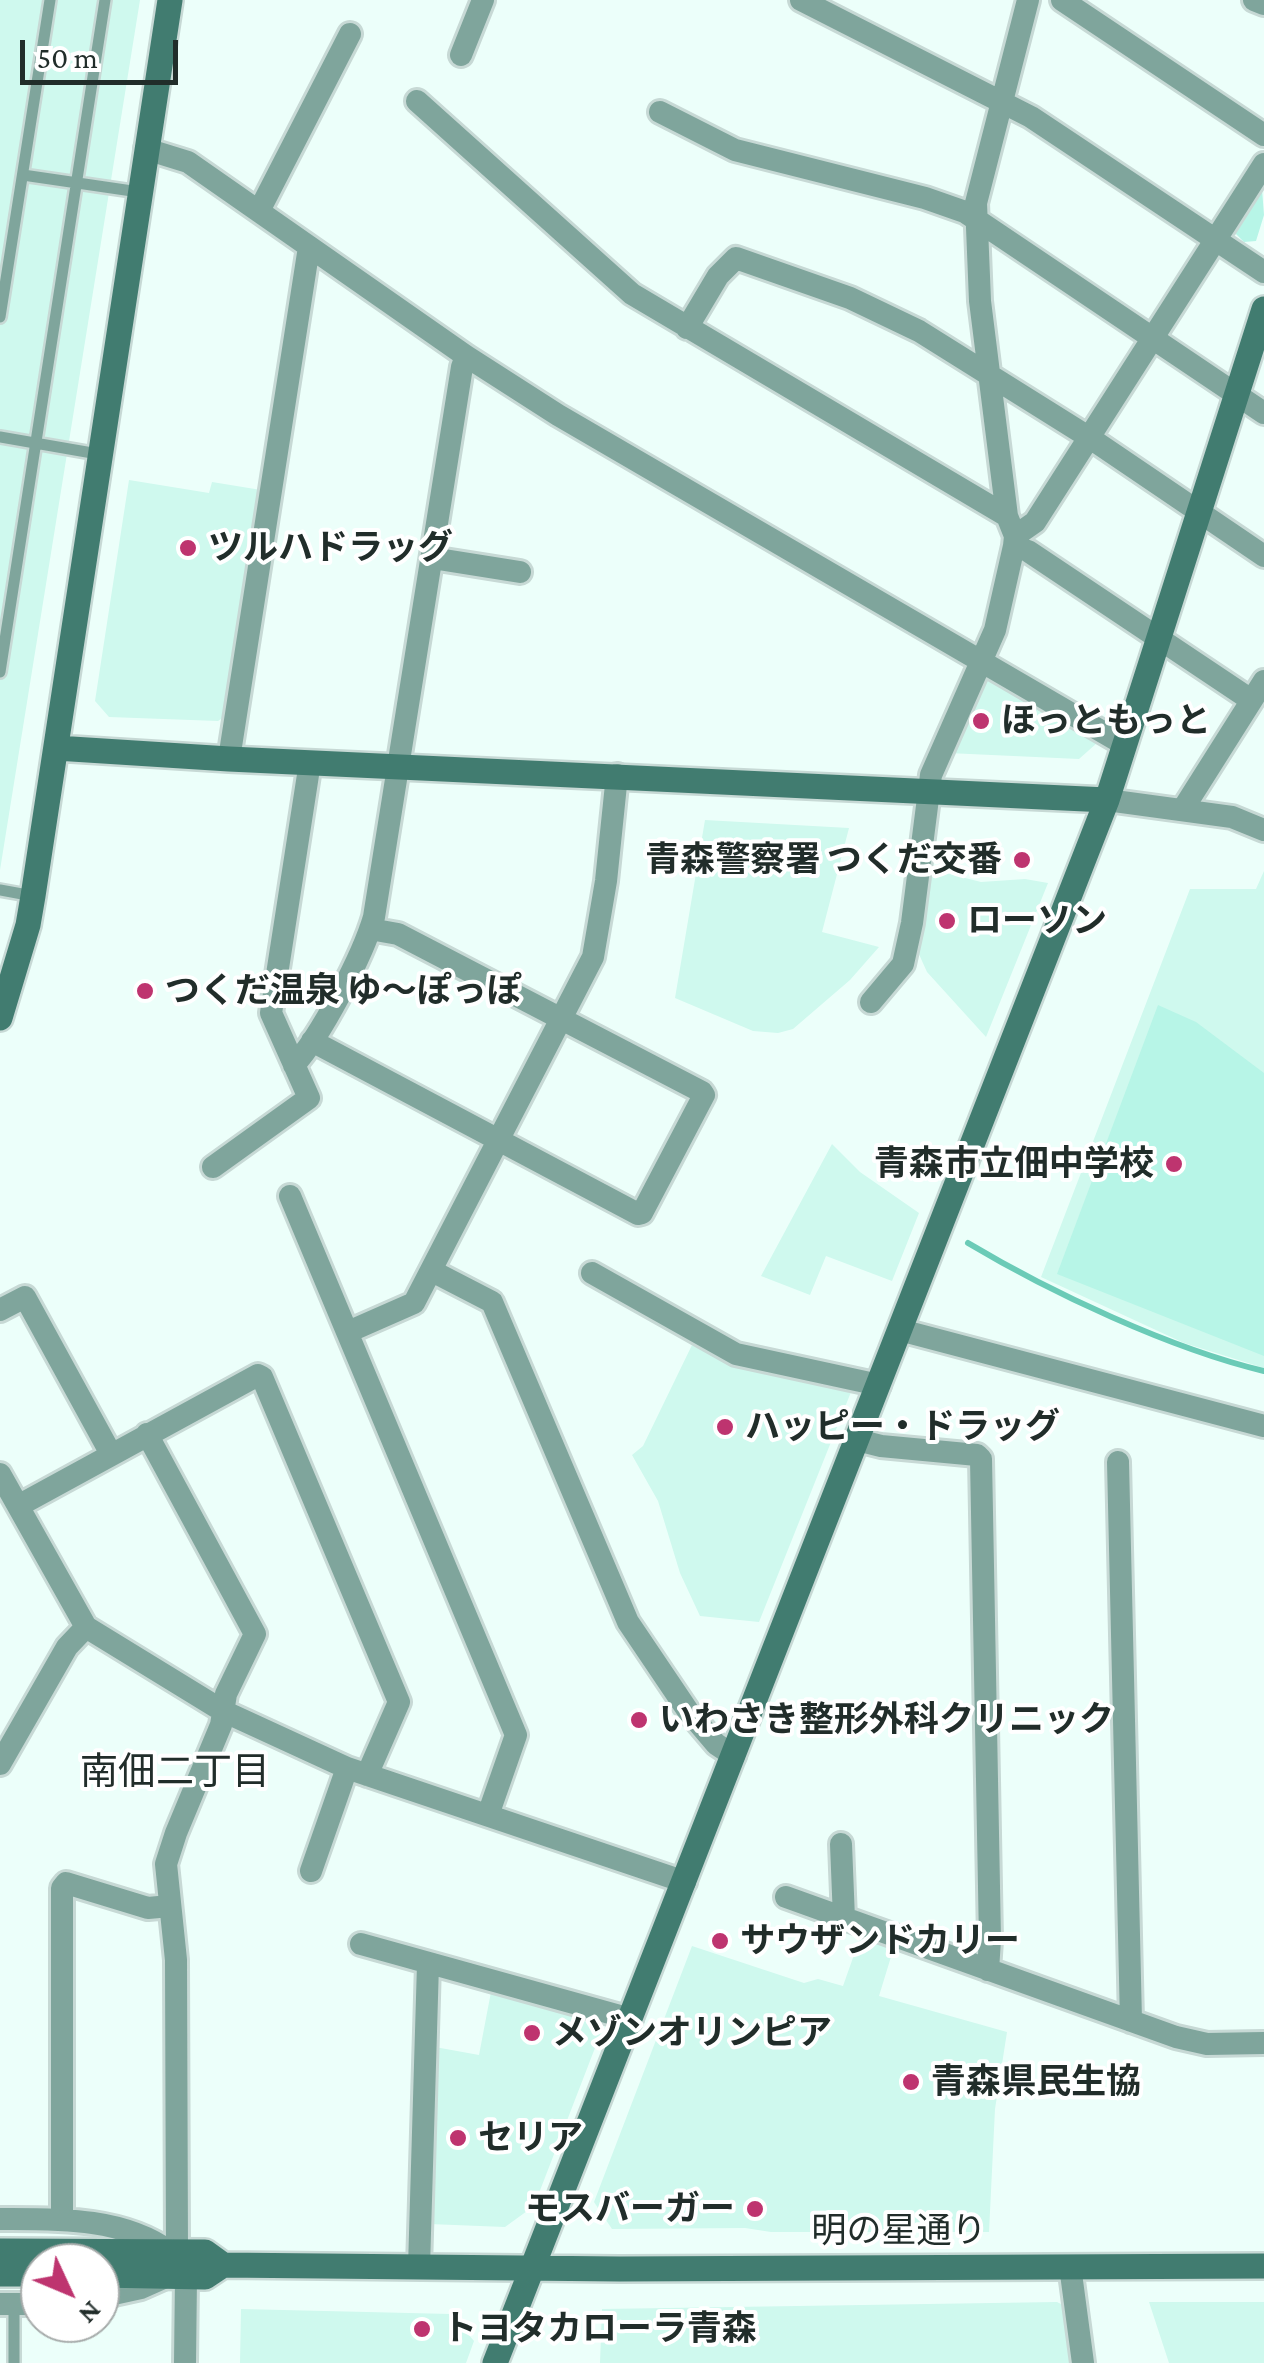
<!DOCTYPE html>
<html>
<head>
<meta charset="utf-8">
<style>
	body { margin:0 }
	#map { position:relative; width:1264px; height:2363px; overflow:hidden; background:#ecfffa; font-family:"Crimson Pro",serif }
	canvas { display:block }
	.north { position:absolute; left:20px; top:2243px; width:100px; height:100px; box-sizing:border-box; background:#fff; border:2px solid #a6abaa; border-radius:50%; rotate:134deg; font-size:28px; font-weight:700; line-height:40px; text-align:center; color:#212d2a }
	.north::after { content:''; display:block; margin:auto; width:35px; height:45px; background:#be346f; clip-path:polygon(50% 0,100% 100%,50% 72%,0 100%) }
	.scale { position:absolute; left:20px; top:40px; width:158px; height:45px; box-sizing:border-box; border:5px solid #212d2a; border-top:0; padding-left:12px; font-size:30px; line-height:35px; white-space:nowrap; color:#212d2a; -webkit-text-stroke:8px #fff; paint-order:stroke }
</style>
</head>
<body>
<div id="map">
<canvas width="1264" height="2363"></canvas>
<div class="north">N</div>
<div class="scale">50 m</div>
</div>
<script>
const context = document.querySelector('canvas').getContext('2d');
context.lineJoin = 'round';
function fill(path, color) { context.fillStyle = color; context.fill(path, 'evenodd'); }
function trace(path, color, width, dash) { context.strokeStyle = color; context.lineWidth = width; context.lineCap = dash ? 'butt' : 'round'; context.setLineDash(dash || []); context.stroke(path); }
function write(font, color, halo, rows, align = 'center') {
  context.font = font + ' "Crimson Pro","Noto Sans JP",serif'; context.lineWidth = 8; context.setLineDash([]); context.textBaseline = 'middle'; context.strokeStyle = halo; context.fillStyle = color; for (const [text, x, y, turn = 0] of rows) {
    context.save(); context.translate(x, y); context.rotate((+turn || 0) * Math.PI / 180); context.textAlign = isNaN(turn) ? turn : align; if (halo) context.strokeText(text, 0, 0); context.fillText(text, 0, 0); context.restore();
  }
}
fill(new Path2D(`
	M0 0H140L0 870Z
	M129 480 209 493 212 482 261 490 227 715 218 721 109 717 95 701Z
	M981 677 1004 687 1097 743 1079 759 948 753Z
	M705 820 849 828 822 932 879 947 850 980 793 1029 778 1033 753 1031 675 998Z
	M926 868 981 882 1025 879 1048 883 986 1037 927 972 913 941Z
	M1264 871V1368L1184 1343 1041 1277 1190 889H1256Z
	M832 1144 860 1172 919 1213 892 1281 826 1256 810 1295 761 1276Z
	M692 1345 724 1362 848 1386 851 1392 759 1622 700 1616 680 1573 658 1501 632 1455 643 1446Z
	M861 1935 894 1947 879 1996 1007 2032 995 2109 989 2232H771L745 2228 612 2229 594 2202 692 1946 804 1983 818 1979 843 1986Z
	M491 1992 605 2022 534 2206 505 2227 429 2224 435 2047 479 2055Z
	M1057 2302 1069 2308 1077 2363H600L602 2309Z
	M1149 2302H1264V2363H1169Z
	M241 2309 451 2314 474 2341 466 2363H240Z`), '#cff9ee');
fill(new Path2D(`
	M1262 189 1264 215 1256 241 1244 242 1235 233Z
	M1158 1005 1196 1022 1264 1073V1356L1057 1274Z`), '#b7f5e7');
trace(new Path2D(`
	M968 1243C1050 1292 1171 1349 1264 1371`), '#6bcbb7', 6);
const lane = new Path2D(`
	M23 175 139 192
	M0 317 50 0
	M0 437 98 454
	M0 672 105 0
	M0 890 33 896
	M14 2304V2363`);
const street = new Path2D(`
	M801 0 1031 117 1264 272
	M1062 0 1264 135
	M1254 0 1264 4
	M461 55 483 0
	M417 101 632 294 1007 516
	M660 112 735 150 925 198 965 212 1264 413
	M146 149 188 162 466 356 558 415 1125 745
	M259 211 350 34
	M687 328 718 276 736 258 850 298 919 331 1090 438 1264 556
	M1015 536 1035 522 1264 164
	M1014 546 1028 551 1251 700
	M432 558 520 572
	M229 759 309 247
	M1107 800 1232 817 1264 830
	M1183 809 1264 681
	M871 1002 903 964 912 923 931 775 995 630 1014 546 1015 536 1007 516 980 301 976 203 1028 0
	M312 1041 638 1214 642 1213 704 1095 702 1092 398 934 370 929
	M294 1065C321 1036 363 955 374 917L462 367 466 356
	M213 1167 309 1098 271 1013 310 762
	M290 1196 516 1735 488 1815
	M432 1271 492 1302 628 1622 688 1711 716 1744 734 1756
	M592 1273 736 1354 879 1385
	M0 1310 25 1297 111 1454
	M900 1330 1264 1426
	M348 1332 414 1303 593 957 606 881 617 775
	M147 1434 255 1634 226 1694 221 1725 176 1833 166 1864 176 1960 177 2252
	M857 1440 881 1446 977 1455 981 1459 990 1940 988 1970
	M1118 1462 1131 2021
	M0 1474 86 1627 223 1711 347 1768 685 1882
	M18 1506 258 1375 262 1377 399 1702 367 1775
	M0 1764 67 1647 86 1627
	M841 1844 844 1919
	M311 1871 347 1768
	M786 1897 1176 2037 1207 2044 1264 2043
	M361 1944 631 2019
	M0 2219C56 2219 123 2217 170 2252
	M62 2219V1888L66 1883 148 1908 170 1906
	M1070 2266 1083 2363
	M419 2267 428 1964
	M100 2297 141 2288 168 2276
	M0 2304H40
	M185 2363 186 2277`);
const secondary = new Path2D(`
	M56 748 229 759 1107 800
	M0 1018 28 925 33 896 170 0
	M0 2251 205 2252 223 2265
	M0 2274H40
	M100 2275 205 2277 223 2265 620 2269 1264 2266
	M495 2363 1107 800 1264 309`);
trace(lane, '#c7d9d5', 16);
trace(street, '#c7d9d5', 28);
trace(secondary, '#c7d9d5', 30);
trace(lane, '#7fa59c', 11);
trace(street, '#7fa59c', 22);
trace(secondary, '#417c70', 25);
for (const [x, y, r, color] of [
	[188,548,10,"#be346f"],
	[981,721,10,"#be346f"],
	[1022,860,10,"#be346f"],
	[947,921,10,"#be346f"],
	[145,991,10,"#be346f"],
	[1174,1164,10,"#be346f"],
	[725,1427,10,"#be346f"],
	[639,1720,10,"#be346f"],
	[720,1941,10,"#be346f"],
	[532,2033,10,"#be346f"],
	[911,2082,10,"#be346f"],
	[458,2138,10,"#be346f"],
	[755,2209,10,"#be346f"],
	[422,2329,10,"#be346f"]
]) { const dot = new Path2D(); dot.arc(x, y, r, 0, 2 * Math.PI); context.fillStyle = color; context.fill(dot); trace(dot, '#fff', 4); }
write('bold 35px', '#212d2a', '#fff', [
	["ツルハドラッグ",208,548],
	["ほっともっと",1001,721],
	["青森警察署 つくだ交番",1002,860,"right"],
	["ローソン",967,921],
	["つくだ温泉 ゆ～ぽっぽ",165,991],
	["青森市立佃中学校",1154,1164,"right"],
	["ハッピー・ドラッグ",745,1427],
	["いわさき整形外科クリニック",659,1720],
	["サウザンドカリー",740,1941],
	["メゾンオリンピア",552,2033],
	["青森県民生協",931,2082],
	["セリア",478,2138],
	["モスバーガー",735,2209,"right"],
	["トヨタカローラ青森",442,2329]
], 'left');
write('35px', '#212d2a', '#fff', [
	["明の星通り",899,2231]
]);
write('38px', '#212d2a', '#fff', [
	["南佃二丁目",175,1772]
]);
</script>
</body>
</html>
